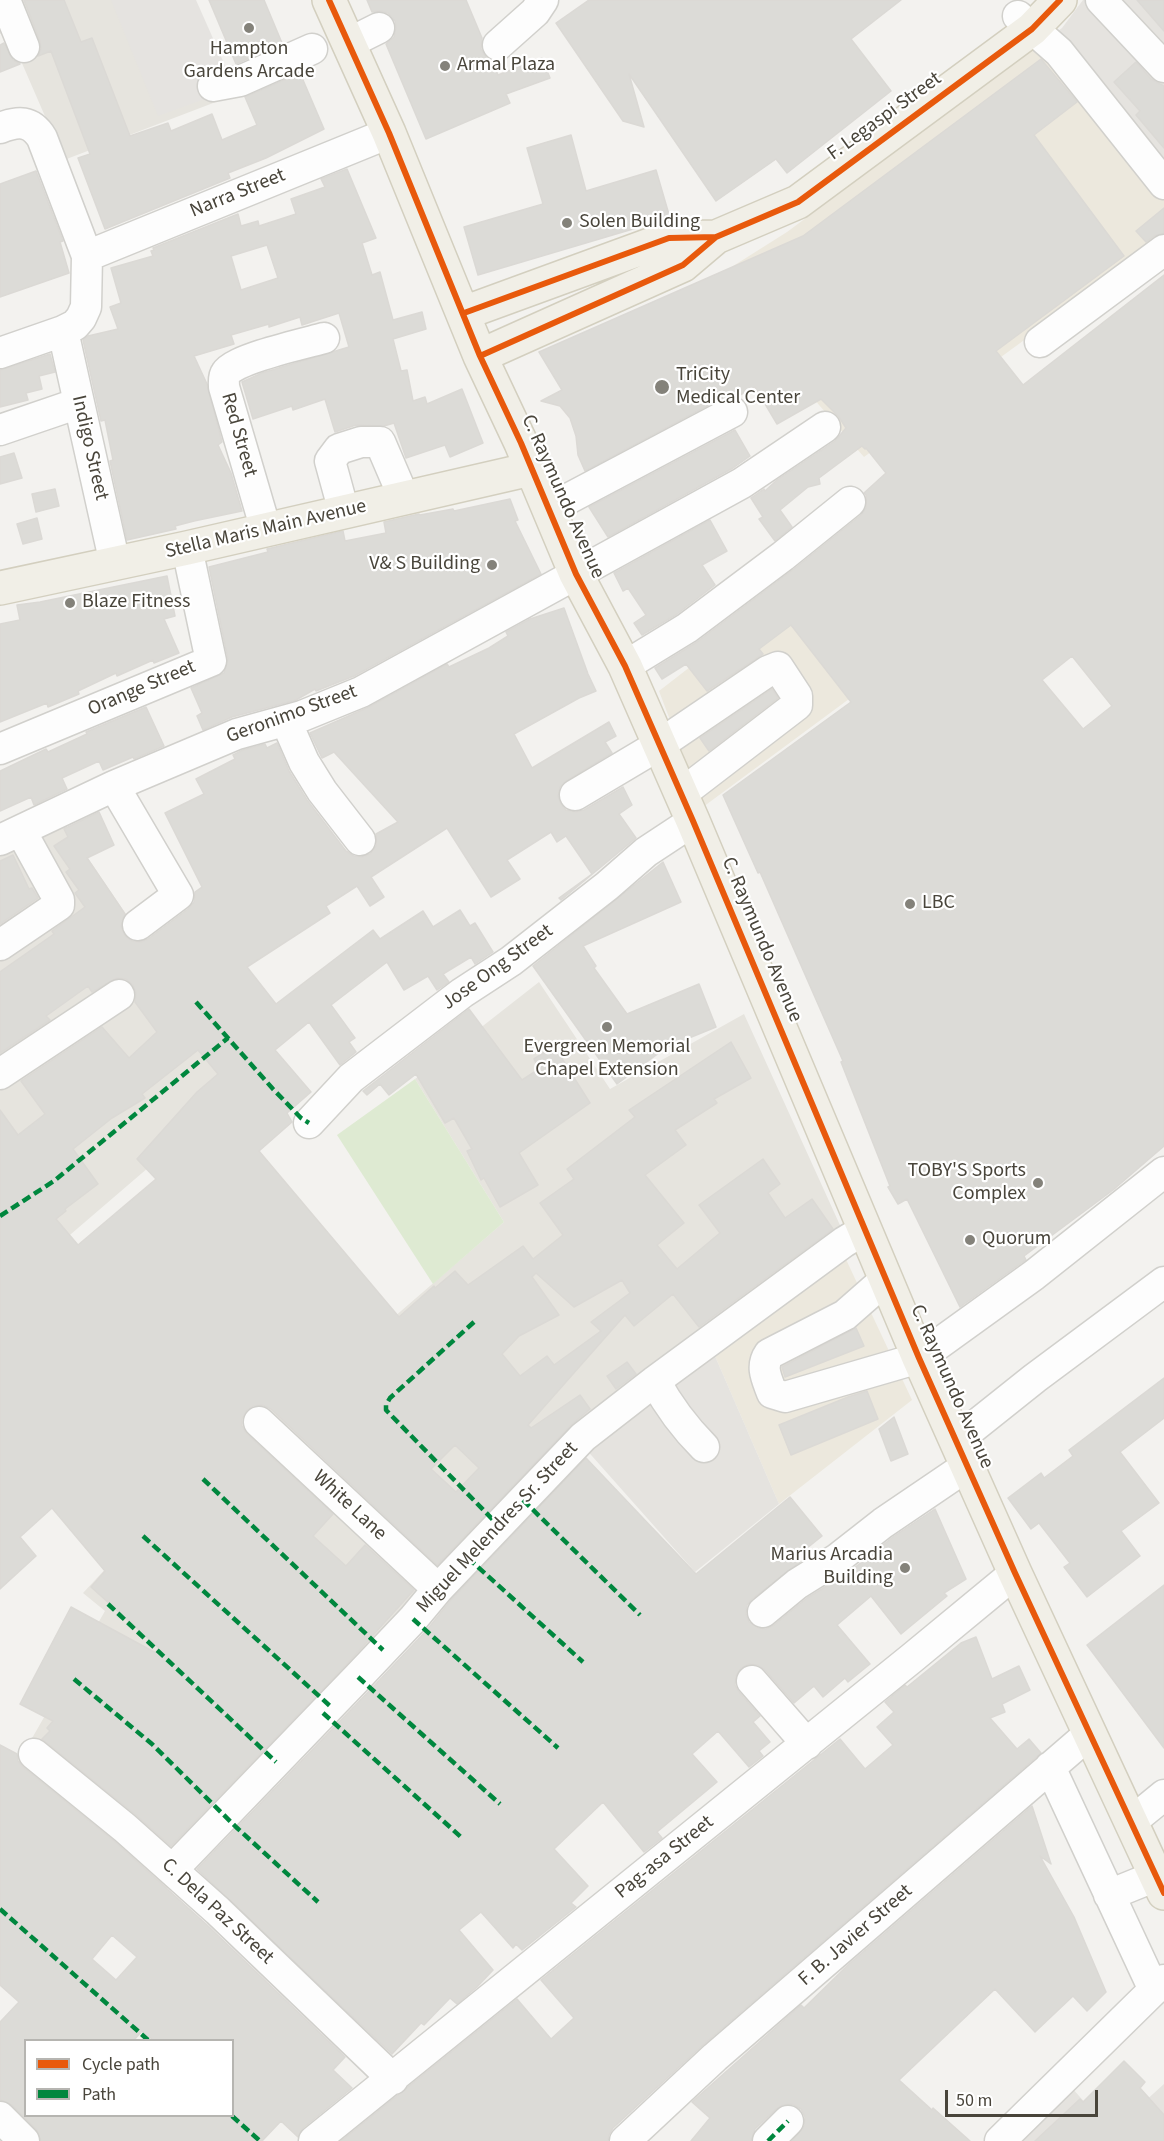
<!DOCTYPE html>
<html>
<head>
<meta charset="utf-8">
<style>
	body { margin:0 }
	#map { position:relative; width:1164px; height:2141px; overflow:hidden; background:#f3f2ef; font-family:"Source Sans 3",sans-serif }
	canvas { display:block }
	.legend { position:absolute; left:24px; top:2039px; width:210px; height:78px; box-sizing:border-box; background:#fff; border:2px solid #b6b5b1; margin:0; padding:8px 10px; list-style:none; font-size:18px; color:#49453b }
	.legend li { display:flex; align-items:center; gap:12px; height:30px }
	.legend b { width:30px; border:2px solid #b6b5b1 }
	.scale { position:absolute; left:945px; top:2090px; width:153px; height:27px; box-sizing:border-box; border:3px solid #49453b; border-top:0; padding-left:8px; font-size:18px; line-height:21px; white-space:nowrap; color:#49453b; -webkit-text-stroke:4px #fff; paint-order:stroke }
</style>
</head>
<body>
<div id="map">
<canvas width="1164" height="2141"></canvas>
<ul class="legend">
<li><b style="height:8px;background:#e8590c"></b>Cycle path</li>
<li><b style="height:8px;background:#00873e"></b>Path</li>
</ul>
<div class="scale">50 m</div>
</div>
<script>
const context = document.querySelector('canvas').getContext('2d');
context.lineJoin = 'round';
function fill(path, color) { context.fillStyle = color; context.fill(path, 'evenodd'); }
function trace(path, color, width, dash) { context.strokeStyle = color; context.lineWidth = width; context.lineCap = dash ? 'butt' : 'round'; context.setLineDash(dash || []); context.stroke(path); }
function write(font, color, halo, rows, align = 'center') {
  context.font = font + ' "Source Sans 3",sans-serif'; context.lineWidth = 4.5; context.setLineDash([]); context.textBaseline = 'middle'; context.strokeStyle = halo; context.fillStyle = color; for (const [text, x, y, turn = 0] of rows) {
    context.save(); context.translate(x, y); context.rotate((+turn || 0) * Math.PI / 180); context.textAlign = isNaN(turn) ? turn : align; if (halo) context.strokeText(text, 0, 0); context.fillText(text, 0, 0); context.restore();
  }
}
fill(new Path2D(`
	M0 0H181L221 100 64 160 8 31 0 34Z
	M65 824 132 923 190 1004 255 1076 0 1295V852Z
	M539 982 610 1089 744 1014 844 1234 662 1367 270 1768 149 1910 0 1794 105 1611 83 1593 204 1463 330 1359 342 1362 504 1222 415 1079Z`), '#e6e4de');
fill(new Path2D(`
	M1041 44 1164 199V238L864 457 711 280 787 232Z
	M774 602 849 699 703 807 659 691Z
	M843 1253 912 1400 779 1504 712 1349Z`), '#ece8dd');
fill(new Path2D(`
	M1083 0H1164V199L1041 44 1062 28Z
	M712 1349 779 1504 695 1572 584 1447Z
	M1164 2084V2141H1017L1072 2088 1111 2132Z`), '#e5e3df');
fill(new Path2D(`
	M415 1079 504 1222 433 1284 337 1135Z`), '#deead2');
fill(new Path2D(`
	M111 0H196L235 88 158 116Z`), '#e5e3e0');
const building = new Path2D(`
	M24 0H64L81 42 92 38 130 136 168 123 171 131 212 114 222 140 257 125 245 97 300 73 324 129 266 158 228 173 230 178 105 229 78 158 90 154 51 51 38 56 41 49 40 41Z
	M209 0H264L282 43 236 64Z
	M367 0H466L482 38 481 49 486 57 492 61 498 75 542 58 550 78 506 94 510 103 426 139 386 44 394 37 396 28 395 21 388 13 381 11 372 12Z
	M589 0H901L851 39 891 91 787 173 776 159 716 201 629 74 644 127 623 121 556 23Z
	M1137 0H1164V31Z
	M4 43 13 60 20 64 0 72V45Z
	M1041 59 1077 102 1034 135 1124 256 996 351 1023 385 1164 275V1146L1113 1190 1024 1256 1026 1260 1024 1261 960 1307 907 1199 898 1204 888 1187 890 1186 841 1062 843 1061 760 872 758 873 723 795 851 702 791 625 759 649 763 654 707 691 686 664 662 679 655 668 697 642 794 569 861 515 866 508V495L864 493 886 473 866 448 865 449 862 446 819 478 820 484 808 487 780 510 792 527 775 541 759 519 763 517 751 498 764 489 765 491 777 480 835 441 846 428 839 417 821 399 777 424 755 387 738 396 732 395 724 397 585 471 578 455 576 436 570 418 560 406 541 401 562 390 539 352 803 236ZM1072 656 1112 706 1083 729 1042 680Z
	M1136 62 1151 79 1164 86V148L1136 115 1140 111 1114 82Z
	M571 135 586 191 656 170 670 218 478 275 464 227 543 204 527 148Z
	M347 169 376 238 362 243 372 275 380 272 393 320 422 312 426 329 393 339 401 371 407 370 413 401 425 397 427 404 462 389 483 443 450 457 445 445 406 458 394 423 384 426 356 425 335 432 325 399 293 410 292 406 253 419 242 382 262 373 349 347 339 313 302 325 300 317 269 327V324L231 335 234 344 194 356 207 384 222 442 218 445 231 473 242 511 194 521 175 526 176 529 127 540 110 461 113 460 105 420 101 421 83 340 88 336 118 329 110 307 121 303 111 268 153 256 151 251 154 250 153 248 238 214 241 226 258 221 259 226 296 214 291 199 325 187 321 179ZM267 245 278 278 241 290 231 256Z
	M36 171 63 241 60 242 69 273 0 297V184Z
	M1164 208V233L1154 236 1146 242 1136 231Z
	M50 354 55 372 39 376 42 389 26 393 28 400 0 407V370Z
	M735 430 750 456 733 468 608 537 589 507Z
	M14 453 22 478 0 484V457Z
	M55 489 59 506 36 512 32 494Z
	M510 499 518 520 515 521 541 574 354 676 316 691 315 689 296 700 232 717 203 730 197 716 202 713 191 688 224 673 228 659 209 567 268 552 267 549 343 531 345 541 386 533 384 522 419 514 420 515 453 509 454 511Z
	M37 518 42 539 23 544 17 524Z
	M710 520 727 551 702 565 715 585 677 614 642 635 634 623 646 615 628 588 623 591 614 573Z
	M167 576 175 616 164 619 179 653 154 663 153 660 117 676 116 673 78 691 79 694 48 707 47 703 0 722V624L20 620 17 605 40 602Z
	M564 608 588 674 596 691 579 698 514 734 532 768 609 722 616 736 605 742 612 753 566 781 560 787 558 796 561 804 566 810 576 812 584 810 623 787 632 805 619 814 636 838 561 900 559 898 592 874 566 836 557 842 551 832 507 860 520 879 491 897 447 828 371 877 384 897 370 906 357 886 326 906 330 913 247 967 276 1004 373 930 380 939 423 911 433 927 460 910 470 926 475 923 493 952 475 964 471 957 443 974 449 982 437 990 428 976 404 990 387 962 331 1005 355 1038 349 1042 356 1052 340 1065 309 1022 275 1050 311 1092 287 1113 292 1122 259 1151 399 1317 434 1286 435 1288 455 1271 468 1285 523 1246 533 1259 563 1235 540 1203 574 1179 567 1169 635 1117 629 1110 731 1042 751 1078 714 1099 717 1103 675 1130 686 1145 645 1175 684 1223 657 1245 677 1269 720 1233 699 1205 763 1159 780 1184 768 1193 785 1218 812 1199 833 1229 699 1327 673 1294 634 1326 625 1315 528 1425 531 1428 580 1395 590 1409 571 1425 437 1565 271 1409 262 1405 253 1406 247 1410 242 1419V1426L247 1434 333 1514 313 1536 346 1566 365 1545 414 1590 346 1665 171 1846 136 1815 42 1739 50 1731 47 1728 53 1721 20 1704 71 1607 156 1653 159 1648 91 1587 105 1571 52 1508 20 1537 36 1556 0 1589V1110L18 1135 45 1114 21 1081 102 1027 129 1058 157 1032 135 1002 136 993 133 985 126 979 117 978 92 992 88 986 46 1016 50 1020 0 1053V972L54 934 52 931 85 907 75 893 79 890 66 872 70 869 54 846 68 837 64 829 99 812 114 845 87 858 125 914 121 926 125 936 132 941 141 942 148 939 188 909 194 902 195 892 202 887 165 813 204 794 196 779 235 759 233 755 243 750 265 744 267 748 277 743 289 771 307 800 346 851 354 856 362 857 370 854 376 846V834L398 822 334 752 322 758 310 733 369 707 447 664 449 667 489 648 508 636 506 632 530 619ZM198 1050 218 1074 197 1092 137 1159 156 1179 78 1245 56 1219 66 1211 65 1209 98 1184 73 1149 112 1118 145 1098 142 1094ZM536 1273 574 1307 622 1280 630 1293 591 1322 601 1331 554 1365 547 1356 520 1376 502 1354 519 1336 559 1315 532 1277ZM455 1445 479 1468 456 1492 431 1469Z
	M772 689 778 698 709 751 700 738Z
	M146 707 164 746 134 759 133 757 103 770 99 761 62 778 67 789 34 805 31 797 0 811V771L46 749 48 752 87 734 86 732Z
	M13 855 29 889 32 888 38 898 0 924V861Z
	M663 862 681 902 583 946 596 966 594 968 627 1014 699 984 716 1027 667 1047 617 1084 533 966Z
	M469 1009 522 1080 539 1069 534 1059 554 1046 590 1103 519 1153 538 1185 500 1207 484 1178 481 1180 467 1151 472 1149 454 1118 445 1123 416 1074 389 1095 380 1084 367 1095 363 1091Z
	M856 1328 864 1346 785 1377 782 1367Z
	M627 1362 636 1374 616 1389 607 1376Z
	M1164 1378V1418L1120 1452 1159 1503 1121 1531 1140 1556 1087 1597 1064 1567 1070 1563 1039 1523 1031 1529 1008 1498 1041 1473 1044 1478 1073 1456 1069 1450Z
	M867 1391 878 1419 791 1455 779 1425 848 1397Z
	M894 1417 908 1454 891 1461 879 1429Z
	M586 1458 696 1574 790 1497 822 1536 796 1557 800 1562 752 1599 747 1605 746 1614 749 1622 758 1628 766 1629 774 1625 807 1598 848 1573 893 1537 935 1509 966 1579 944 1593 947 1596 901 1634 871 1596 837 1625 870 1664 848 1682 845 1678 823 1697 814 1686 794 1703 765 1670 758 1665 749 1664 741 1668 736 1676 735 1685 739 1692 760 1716 753 1722 770 1742 759 1751 763 1756 749 1767 718 1731 692 1754 717 1782 657 1832 662 1838 644 1852 603 1802 554 1849 588 1886 571 1903 576 1907 522 1950 516 1944 513 1948 481 1912 459 1930 493 1970 477 1987 457 2004 450 1998 424 2025 421 2023 392 2054 197 1869 371 1689 426 1631 451 1600Z
	M1164 1585V1748L1087 1645Z
	M976 1637 992 1679 1019 1666 1030 1690 1002 1704 1005 1712 990 1718 1017 1749 1029 1739 1041 1753 704 2044 613 2128 609 2135 608 2141H341L517 1999 551 2039 574 2018 541 1980 840 1739 865 1769 893 1745 877 1727 894 1712 885 1702 905 1685 907 1687 961 1643Z
	M0 1745 17 1754 18 1761 23 1767 114 1841 206 1924 345 2057 333 2070 352 2088 303 2128 298 2137 281 2121 262 2141H41L36 2129 12 2105 0 2100V2022L19 2002 0 1985ZM112 1935 137 1957 116 1980 92 1959ZM142 2031 153 2040H232V2115H26V2040H134Z
	M1032 1806 1051 1864 1040 1856 1074 1917 1106 1992 1087 2011 1073 1996 1035 2032 995 1989 899 2080 932 2110 933 2108 970 2141H792L804 2126 805 2117 801 2109 792 2104 783 2105 776 2109 755 2129 751 2141H691L710 2118 692 2102 801 2005 804 2008 848 1965Z
	M1124 2061 1145 2082 1140 2088 1164 2115V2141H1035L1080 2099 1083 2102Z`);
fill(building, '#dcdbd7');
trace(building, '#dbd9d5', 1.5);
const minor = new Path2D(`
	M5 0 24 47
	M1101 0 1164 67
	M1018 16 1059 52 1164 184
	M349 43 379 28
	M498 45 535 12 543 0
	M213 86 240 81 312 49
	M0 128C18 121 31 120 42 138L87 256 86 307 81 318 75 325 63 331 0 353
	M87 256 389 133
	M63 331 115 564
	M1040 342 1164 250
	M0 430 79 403
	M549 509 732 412
	M344 512 330 461 339 449 361 442H380L404 498
	M266 530 224 387C224 383 223 377 226 373 234 359 306 343 324 338
	M625 666 687 628 783 556 850 502
	M286 721 304 762 322 791 360 840
	M0 749 211 661 187 548
	M114 786 178 895 138 925
	M575 795 659 745 768 671 778 667 797 696V705L681 794
	M0 840 114 786 237 734 302 716 361 692 742 483 825 427
	M0 945 59 905V900L21 831
	M0 1074 119 995
	M309 1123 351 1078 462 993 511 961 607 886 646 852 693 821
	M886 1279 845 1315 769 1354C760 1367 767 1379 772 1393L785 1397 919 1358 1034 1275 1164 1172
	M655 1381C668 1405 684 1427 704 1447
	M259 1422 438 1589
	M956 1441 1035 1378 1164 1282
	M763 1612 797 1584 837 1559 883 1523 967 1466
	M752 1681 807 1744
	M34 1754 125 1828 218 1911 393 2079
	M1050 1767 1154 1990
	M1131 1822 1164 1795
	M172 1870 358 1677 413 1619 438 1589 583 1437 655 1381 844 1242 864 1230
	M1109 1895 1156 1876
	M0 2117 24 2141
	M314 2141 912 1658 1015 1573
	M625 2141 715 2057 1089 1734
	M768 2141 788 2121
	M1000 2141 1164 1980`);
const major = new Path2D(`
	M329 0 389 133 480 356 521 443 576 574 625 666 693 821 919 1358 1015 1573 1164 1893
	M464 313 669 238 716 237 798 202 1032 29 1060 0
	M480 356 683 265 716 237
	M0 588 187 548 531 469`);
trace(minor, '#d1d0cc', 33);
trace(major, '#d3cfbf', 36);
trace(minor, '#fdfdfd', 30);
trace(major, '#f1efe7', 33);
trace(new Path2D(`
	M196 1002 273 1089 301 1118 309 1123
	M0 1216 54 1181 228 1038
	M474 1322 390 1398 386 1405V1410L498 1525
	M203 1479 383 1650
	M523 1500 640 1615
	M143 1536 330 1706
	M468 1558 583 1662
	M108 1604 276 1762
	M413 1619 558 1748
	M358 1677 500 1804
	M74 1679 152 1744 236 1827 318 1902
	M323 1713 461 1837
	M0 1909 148 2040
	M232 2116 260 2141
	M768 2141 788 2121`), '#00873e', 4.5, [9, 4.5]);
trace(new Path2D(`
	M329 0 389 133 480 356 521 443 576 574 625 666 693 821 919 1358 1015 1573 1164 1893
	M464 313 669 238 716 237 798 202 1032 29 1060 0
	M480 356 683 265 716 237`), '#e8590c', 6);
for (const [x, y, r, color] of [
	[249,28,6,"#84827a"],
	[445,66,6,"#84827a"],
	[567,223,6,"#84827a"],
	[662,387,8,"#84827a"],
	[492,565,6,"#84827a"],
	[70,603,6,"#84827a"],
	[910,904,6,"#84827a"],
	[607,1027,6,"#84827a"],
	[1038,1183,6,"#84827a"],
	[970,1240,6,"#84827a"],
	[905,1568,6,"#84827a"]
]) { const dot = new Path2D(); dot.arc(x, y, r, 0, 2 * Math.PI); context.fillStyle = color; context.fill(dot); trace(dot, '#fff', 2); }
write('20px', '#49453b', '#fff', [
	["Hampton",249,50,"center"],
	["Gardens Arcade",249,73,"center"],
	["Armal Plaza",457,66],
	["Solen Building",579,223],
	["TriCity",676,376],
	["Medical Center",676,399],
	["V& S Building",480,565,"right"],
	["Blaze Fitness",82,603],
	["LBC",922,904],
	["Evergreen Memorial",607,1048,"center"],
	["Chapel Extension",607,1071,"center"],
	["TOBY'S Sports",1026,1172,"right"],
	["Complex",1026,1195,"right"],
	["Quorum",982,1240],
	["Marius Arcadia",893,1556,"right"],
	["Building",893,1579,"right"]
], 'left');
write('20px', '#49453b', '#fff', [
	["F. Legaspi Street",885,117,-36],
	["Narra Street",238,194,-22],
	["Red Street",238,435,74],
	["Indigo Street",89,448,77],
	["C. Raymundo Avenue",562,497,66],
	["Stella Maris Main Avenue",266,530,-13],
	["Orange Street",142,689,-23],
	["Geronimo Street",292,715,-20],
	["C. Raymundo Avenue",761,940,67],
	["Jose Ong Street",498,968,-36],
	["C. Raymundo Avenue",951,1387,66],
	["White Lane",349,1506,43],
	["Miguel Melendres Sr. Street",498,1528,-47],
	["Pag-asa Street",665,1858,-39],
	["C. Dela Paz Street",217,1912,43],
	["F. B. Javier Street",856,1936,-41]
]);
</script>
</body>
</html>
